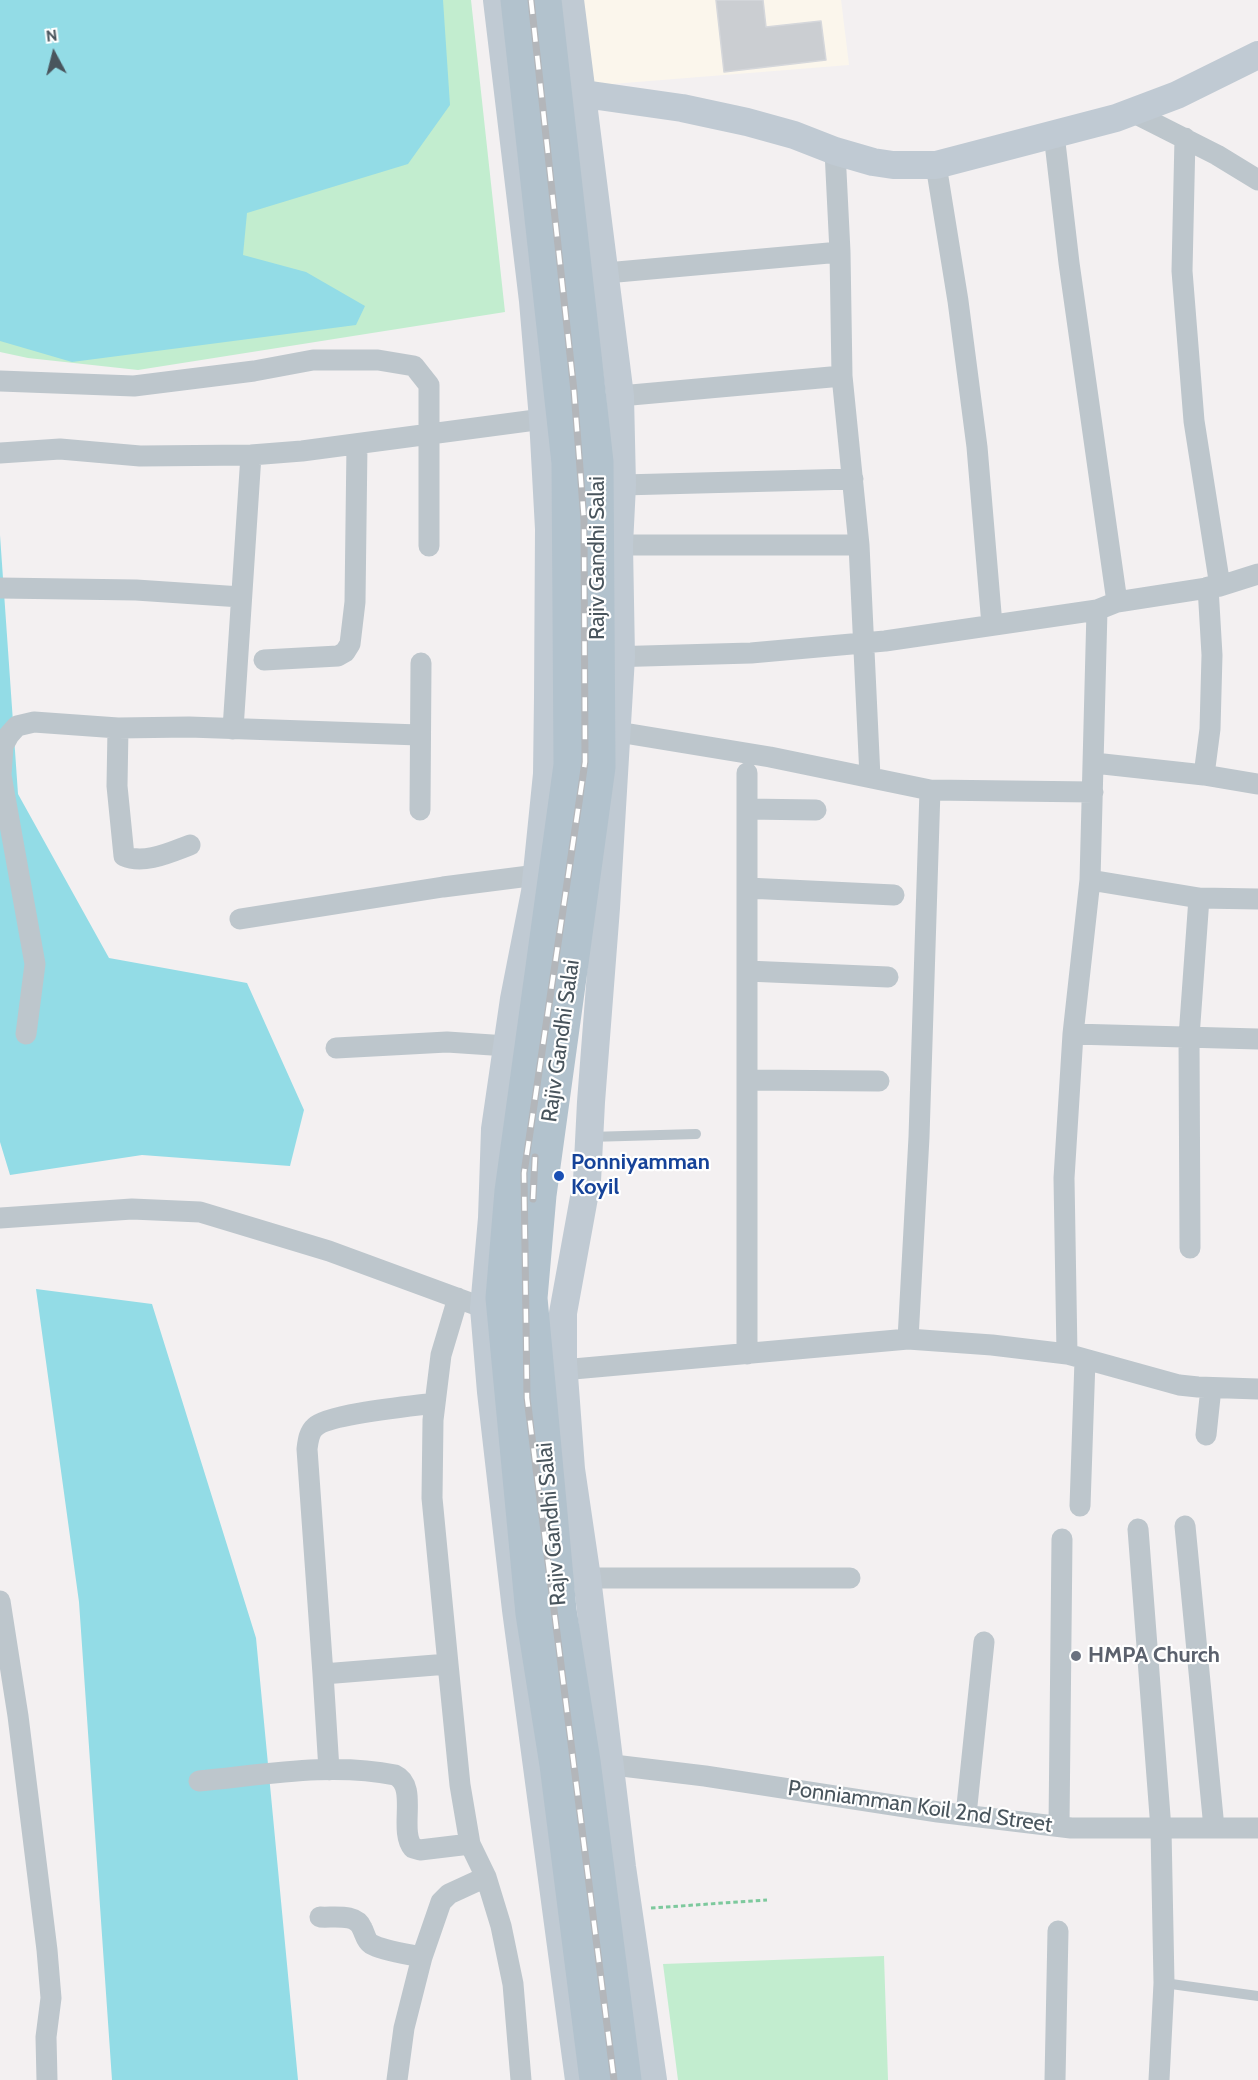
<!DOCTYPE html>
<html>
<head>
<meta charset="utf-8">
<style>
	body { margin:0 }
	#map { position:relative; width:1258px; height:2080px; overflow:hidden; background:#f3f0f1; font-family:Cabin,sans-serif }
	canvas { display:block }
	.north { position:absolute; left:24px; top:24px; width:60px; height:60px; -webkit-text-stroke:4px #fff; paint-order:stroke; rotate:353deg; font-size:16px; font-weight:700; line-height:24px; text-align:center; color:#49555d }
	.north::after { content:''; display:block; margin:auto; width:21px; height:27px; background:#49555d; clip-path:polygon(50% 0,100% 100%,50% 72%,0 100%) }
</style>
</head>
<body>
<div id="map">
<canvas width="1258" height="2080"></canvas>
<div class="north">N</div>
</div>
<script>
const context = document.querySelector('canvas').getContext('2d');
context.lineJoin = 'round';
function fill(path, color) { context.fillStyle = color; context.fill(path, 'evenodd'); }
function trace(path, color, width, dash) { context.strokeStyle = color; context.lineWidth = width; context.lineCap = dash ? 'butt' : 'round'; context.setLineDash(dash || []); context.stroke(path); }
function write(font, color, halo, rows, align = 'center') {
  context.font = font + ' Cabin,sans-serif'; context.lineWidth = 4.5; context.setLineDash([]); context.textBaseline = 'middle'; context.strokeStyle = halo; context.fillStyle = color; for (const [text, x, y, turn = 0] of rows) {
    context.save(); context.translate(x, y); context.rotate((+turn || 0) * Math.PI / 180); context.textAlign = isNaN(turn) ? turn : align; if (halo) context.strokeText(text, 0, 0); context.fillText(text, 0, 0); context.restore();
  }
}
fill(new Path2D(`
	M577 0H841L849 65 587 86Z`), '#fbf6ec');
fill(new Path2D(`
	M0 0H471L505 312 138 370 28 358 0 352Z
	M884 1956 888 2080H678L663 1964Z`), '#c2edcf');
fill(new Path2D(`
	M0 0H443L450 105 408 164 247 213 243 255 306 272 365 306 356 325 72 362 0 341Z
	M0 535 18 794 109 958 247 983 304 1110 290 1166 142 1155 10 1175 0 1142Z
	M36 1289 152 1304 256 1638 298 2080H112L79 1602Z`), '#93dce6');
const building = new Path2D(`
	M716 0H763L766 27 821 21 826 60 724 72Z`);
fill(building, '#cbced2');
trace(building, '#d5d7db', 1.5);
trace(new Path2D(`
	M651 1908 767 1900`), '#7dc99d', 3, [4.5, 3]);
trace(new Path2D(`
	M589 1137 696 1134
	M1164 1983 1258 1996`), '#bdc6cc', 10);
trace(new Path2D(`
	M1132 112 1217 155 1258 180
	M1054 134 1069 263 1117 602
	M1185 138 1182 271 1194 421 1220 586
	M835 151 840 252 842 376 859 545 870 777
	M936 165 958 301 977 447 992 625
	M606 273 840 252
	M0 381 134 386 254 371 313 360H378L414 366 429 385V546
	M620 396 842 376
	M0 453 60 449 140 456 251 455 302 451 543 419
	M622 485 853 479
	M619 545H859
	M0 588 136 590 241 597
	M608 657 751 653 885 641 1097 610 1117 602 1220 586 1258 574
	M264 660 338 656 345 652 350 644 355 602 357 444
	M118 728 117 786 124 856C144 865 171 852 190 845
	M233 729 251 455
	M618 732 770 757 930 790 1093 792
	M1094 763 1204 775 1257 784
	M747 773V1354
	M1204 775 1210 729 1212 655 1208 587
	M747 809 816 810
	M420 810 421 663
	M1090 880 1199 898 1258 899
	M747 888 894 895
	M240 919 443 887 537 875
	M747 971 888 977
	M26 1034 35 964 1 775 3 746 9 735 17 726 34 722 118 728 189 727 419 735
	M1073 1034 1258 1039
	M336 1048 447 1042 507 1046
	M747 1080 879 1081
	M0 1218 132 1209 200 1212 329 1251 495 1312
	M1190 1248 1189 1037 1199 898
	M908 1339 919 1137 930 790
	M1067 1354 1064 1178 1073 1034 1090 880 1097 610
	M551 1371 908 1339 992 1345 1067 1354 1179 1385 1198 1387 1258 1389
	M1206 1435 1211 1388
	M1080 1506 1085 1360
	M1185 1526 1214 1828
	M1138 1529 1161 1829 1164 1983 1159 2080
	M587 1578H850
	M0 1601 18 1716 47 1950 51 1998 46 2037 47 2080
	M448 1664 432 1498 433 1420 441 1355 458 1298
	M323 1674 307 1449C308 1441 309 1432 315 1427 328 1414 413 1406 435 1403
	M597 1763 705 1776 938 1812 1071 1828H1258
	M329 1770 323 1674 448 1664 460 1785 470 1844 486 1877 501 1926 513 1984 521 2080
	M199 1781C263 1775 331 1762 395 1775 419 1786 398 1830 413 1848L420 1850 470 1844
	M966 1815 984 1642
	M1059 1826 1062 1539
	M320 1917C333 1918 356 1913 362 1928 365 1934 366 1941 371 1944 383 1951 408 1954 422 1957
	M397 2080 404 2028 422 1957 441 1902 449 1894 486 1877
	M1055 2080 1058 1931`), '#bdc6cc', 21);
trace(new Path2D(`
	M497 0 533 301 543 419 549 529 548 697 547 774 535 892 514 999 495 1129 492 1218 484 1308 491 1392 516 1610 579 2080
	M570 0 620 396 622 485 619 545 621 657 606 908 591 1102 587 1181 563 1313V1362L571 1469 587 1578 622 1867 653 2080
	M563 91 682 108 747 122 794 135 835 151 873 162 893 165H936L1116 118 1177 95 1258 55`), '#c0cad3', 28);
trace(new Path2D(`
	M517 0 568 463 570 765 511 1191 502 1298 532 1614 556 1765 596 2080
	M545 0 597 462 599 767 540 1195 531 1298 560 1610 584 1761 625 2080`), '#b2c2cd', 33);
const rail = new Path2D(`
	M531 0 574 391 584 520 585 762 524 1173 527 1398 614 2080
	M533 1199 535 1157`);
trace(rail, '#b3b6ba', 7);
trace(rail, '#fff', 4.5, [14]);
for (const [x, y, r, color] of [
	[559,1176,6,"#1a4fb4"],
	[1076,1656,6,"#6b7280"]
]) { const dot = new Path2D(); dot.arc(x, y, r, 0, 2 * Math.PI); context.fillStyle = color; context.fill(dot); trace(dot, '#fff', 2); }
write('22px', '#49555d', '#fff', [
	["Rajiv Gandhi Salai",598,558,-90],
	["Rajiv Gandhi Salai",561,1041,-82],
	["Rajiv Gandhi Salai",552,1524,-95],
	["Ponniamman Koil 2nd Street",920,1807,8]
]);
write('bold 22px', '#164399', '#fff', [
	["Ponniyamman",571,1163],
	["Koyil",571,1188]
], 'left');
write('bold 22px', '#5b616d', '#fff', [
	["HMPA Church",1088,1656]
], 'left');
</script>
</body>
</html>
